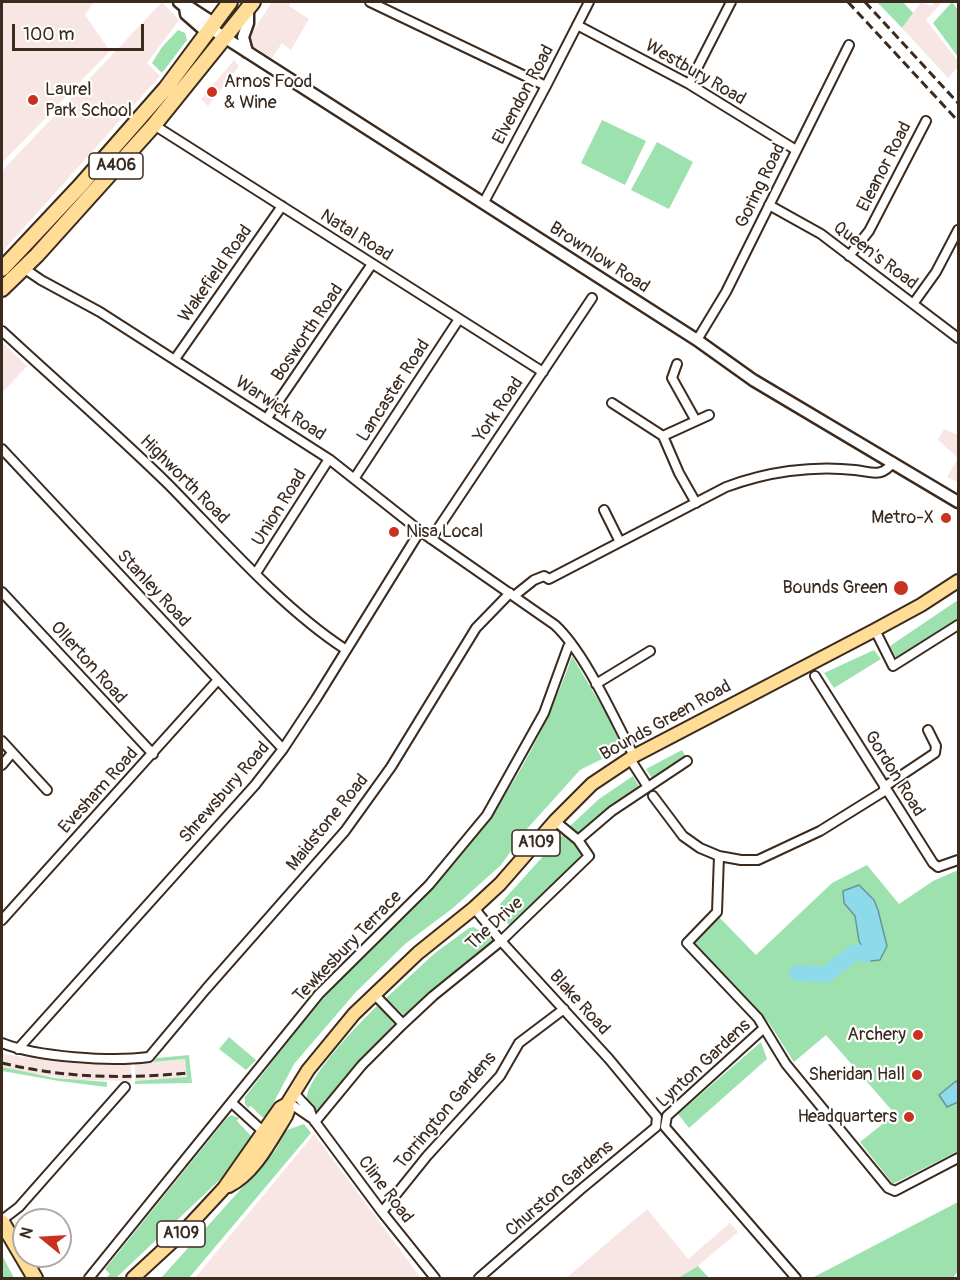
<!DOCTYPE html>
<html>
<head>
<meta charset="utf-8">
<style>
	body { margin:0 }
	#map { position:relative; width:960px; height:1280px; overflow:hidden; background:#fff; font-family:Pangolin,sans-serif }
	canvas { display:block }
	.frame { position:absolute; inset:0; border:3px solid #3b2a1e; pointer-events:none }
	.north { position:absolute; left:12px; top:1208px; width:60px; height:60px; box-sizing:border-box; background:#fff; border:2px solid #b1aaa5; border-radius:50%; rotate:288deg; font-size:16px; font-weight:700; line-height:24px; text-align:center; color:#3b2a1e }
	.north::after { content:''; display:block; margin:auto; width:21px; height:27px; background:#c8321e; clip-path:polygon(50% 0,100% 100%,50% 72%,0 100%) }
	.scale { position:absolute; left:12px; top:24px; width:132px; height:27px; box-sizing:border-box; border:3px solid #3b2a1e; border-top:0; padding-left:8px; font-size:18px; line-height:21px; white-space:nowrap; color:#3b2a1e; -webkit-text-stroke:4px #fff; paint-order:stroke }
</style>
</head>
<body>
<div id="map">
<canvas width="960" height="1280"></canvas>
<div class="frame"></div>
<div class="north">N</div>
<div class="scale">100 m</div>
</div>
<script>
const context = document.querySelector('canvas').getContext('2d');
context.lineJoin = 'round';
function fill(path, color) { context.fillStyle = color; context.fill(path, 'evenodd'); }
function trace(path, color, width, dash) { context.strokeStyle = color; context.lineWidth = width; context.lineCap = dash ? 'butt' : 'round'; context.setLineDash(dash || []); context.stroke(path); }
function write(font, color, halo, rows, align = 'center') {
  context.font = font + ' Pangolin,sans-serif'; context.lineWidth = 4.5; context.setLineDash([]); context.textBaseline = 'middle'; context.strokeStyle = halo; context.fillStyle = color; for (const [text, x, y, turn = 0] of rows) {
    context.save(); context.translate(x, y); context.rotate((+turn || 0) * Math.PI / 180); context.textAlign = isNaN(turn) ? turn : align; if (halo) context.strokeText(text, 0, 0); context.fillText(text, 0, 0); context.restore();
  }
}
fill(new Path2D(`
	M2 2H94L85 15 110 51 2 163Z
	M162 2 179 20 147 63 160 76 2 252V171Z
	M272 2H291L289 6 309 19 291 50 282 43 272 58 246 42Z
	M921 2 931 6 935 2H942L926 20 958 61V67L948 78 902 28Z
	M234 60 239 66 208 106 201 99Z
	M2 342 27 366 2 393Z
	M944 429 958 435V482L947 477 958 458 938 440Z
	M2 1054 81 1064H131L132 1081 80 1080 19 1072 2 1067Z
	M185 1059 188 1077 135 1081V1064Z
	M314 1134 421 1278H195Z
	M647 1209 688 1259 730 1223 738 1232 698 1266 678 1278H566Z`), '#f8e6e5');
fill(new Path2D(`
	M877 2H903L913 13 902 28Z
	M952 2 958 10V57L933 23Z
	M178 30 185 33 187 40 162 73 152 63 162 47Z
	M602 120 646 141 625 185 581 163Z
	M657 142 693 162 669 209 631 190Z
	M958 600V623L898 661 890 646Z
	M874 650 881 659 834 688 824 673Z
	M572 656 626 747 580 770 526 830 501 865 453 908 405 944 355 993 294 1064 266 1117H262L251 1106 248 1108 245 1104V1097C279 1053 312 1008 352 968 378 942 405 918 430 891 493 824 542 744 572 656Z
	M682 750 687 759 653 780 646 769Z
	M633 776 640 788 607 811 579 834 570 826 599 799Z
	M564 833 583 853 565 874 511 926C502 919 497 915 500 904Z
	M867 865 899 904 933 881 958 870V1151L893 1184 860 1142 895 1114 826 1035 794 1062 769 1023 693 941 718 916 756 955 832 883Z
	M474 927 494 941 405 1016 386 998 435 953 469 928Z
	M378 1005 394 1024 356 1066 320 1110H317L307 1099C305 1079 362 1020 378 1005Z
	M229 1037 256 1060 246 1070 219 1049Z
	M761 1042 767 1059 689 1128 678 1114Z
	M189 1055 192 1083 135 1084V1081L187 1077 185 1059 153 1062 157 1058Z
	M2 1067 55 1078 107 1082V1087L59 1081 2 1071Z
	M231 1115 239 1118 237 1121 252 1137 231 1169 116 1278H106L110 1274 105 1269 226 1119Z
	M304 1124 311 1133 189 1278H161L275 1151 287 1130Z
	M958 1202V1271L953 1278H812Z
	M2 1255 14 1278H2Z
	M698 1266 709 1278H678Z`), '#9de2ae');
const water = new Path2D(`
	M859 885 874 900 878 910 887 946 880 960 870 961 859 941 855 916 844 903 843 891Z
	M956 1081 958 1083V1102L947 1107 939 1095Z`);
fill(water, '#8cdaea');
trace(water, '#6c9498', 1.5);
trace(new Path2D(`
	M797 973 825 975 853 954 858 952 865 955`), '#8cdaea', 16);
const street = new Path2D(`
	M370 2 546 86
	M577 25 689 84 796 150
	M689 84 731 2
	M154 125 543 372
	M484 202 546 86 589 2
	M769 205 821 234 958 338
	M849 256 869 231 926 121
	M22 267 41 280 100 312 329 459 420 531 555 625C586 654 613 717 634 756
	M913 304 936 272 958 230
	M2 331C57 382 115 432 169 485 223 540 282 608 345 649
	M697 340 726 292 849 45
	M175 359 282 206
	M677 364 672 378 696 421
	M612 403 663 436 679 473 696 503
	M267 418 372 264
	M663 436 709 415
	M2 449 283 749
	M354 479 459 319
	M604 510 620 542
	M431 539 592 298
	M256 573 329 459
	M2 592 153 754
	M514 596 534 580 544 576 549 579 726 487C766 472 812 465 855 470 872 472 882 478 893 462
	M875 630 893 666 958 625
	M815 676 933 863 938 867 958 860
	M596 684 650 651
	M2 741 47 790
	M630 759 648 787
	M2 765 12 753
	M884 787 935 753 936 746 928 730
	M653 796 683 836 700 848 719 856 741 860H758L820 831 886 790
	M578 840 612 811 687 761
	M719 856 717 912 687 943 758 1018 786 1064 888 1188 895 1191 958 1158
	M474 908 501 941 609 1059 657 1117 656 1127 580 1190 479 1278
	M2 920 217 681
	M374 994 403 1024
	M764 1028 667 1116 665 1127 796 1278
	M2 1043C37 1057 111 1062 149 1057L206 989 345 831 391 767 476 628 510 593
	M18 1049 255 785 283 749 316 699 420 531
	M294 1093 310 1110 313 1119 382 1212 435 1278
	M288 1102 313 1119
	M232 1103 267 1135
	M315 1122 362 1065 403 1024 433 996 501 941 589 856 578 840 555 821
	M382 1212 427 1156 500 1076 519 1043 564 1009
	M2 1220 19 1207 125 1087
	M89 1278 319 994 429 885 487 815 544 713 568 647 571 643`);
const secondary = new Path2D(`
	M179 2 185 7H189L209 20 210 28
	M185 7 186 14 202 28H210L697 340 753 380 958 502
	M247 52 243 37 248 23V8`);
const primary = new Path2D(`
	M229 1186C255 1173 271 1140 286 1116L288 1111 287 1104
	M133 1278 185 1230 224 1188 280 1108 287 1104 308 1070 354 1014 418 953 474 908 500 884 555 821 592 784 634 756 875 630 921 605 958 581`);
const highway = new Path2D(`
	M2 269 80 186 166 88 230 2
	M2 289 37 255 154 125 253 2
	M2 1222 35 1278`);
trace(street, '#3b2a1e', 12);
trace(secondary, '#3b2a1e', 15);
trace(primary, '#3b2a1e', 16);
trace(highway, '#3b2a1e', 18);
trace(street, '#fff', 8);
trace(secondary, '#fff', 10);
trace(primary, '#ffdd96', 12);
trace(highway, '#ffdd96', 14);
trace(new Path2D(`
	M848 2 958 121
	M865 2 958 103
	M2 1063C64 1078 123 1079 187 1073`), '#3b2a1e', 3, [9, 4.5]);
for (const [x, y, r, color] of [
	[212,92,6,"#c8321e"],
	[33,100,6,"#c8321e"],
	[946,518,6,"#c8321e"],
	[394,532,6,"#c8321e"],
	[901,588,8,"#c8321e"],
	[918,1035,6,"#c8321e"],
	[917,1075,6,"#c8321e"],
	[909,1117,6,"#c8321e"]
]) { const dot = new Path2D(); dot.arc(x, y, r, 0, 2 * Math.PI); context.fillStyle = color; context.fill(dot); trace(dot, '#fff', 2); }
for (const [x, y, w] of [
	[116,166,54],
	[536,843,48],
	[181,1234,48]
]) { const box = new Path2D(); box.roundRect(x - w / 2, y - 13, w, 26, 4.5); context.fillStyle = '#fff'; context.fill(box); trace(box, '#3b2a1e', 1.5); }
write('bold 16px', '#3b2a1e', null, [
	["A406",116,166],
	["A109",536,843],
	["A109",181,1234]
]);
write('18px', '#3b2a1e', '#fff', [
	["Westbury Road",695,73,30],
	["Elvendon Road",524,95,-62],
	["Eleanor Road",885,167,-63],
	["Goring Road",761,186,-64],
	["Natal Road",356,236,32],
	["Queen's Road",875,256,37],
	["Brownlow Road",599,258,33],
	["Wakefield Road",216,274,-55],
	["Bosworth Road",308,333,-56],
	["Lancaster Road",394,391,-57],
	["Warwick Road",280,409,33],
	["York Road",499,410,-56],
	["Highworth Road",184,480,45],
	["Union Road",280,508,-58],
	["Stanley Road",153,589,47],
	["Ollerton Road",88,663,48],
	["Bounds Green Road",666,721,-29],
	["Gordon Road",894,774,58],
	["Evesham Road",99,791,-48],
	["Shrewsbury Road",225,793,-49],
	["Maidstone Road",328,823,-51],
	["The Drive",495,924,-42],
	["Tewkesbury Terrace",348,947,-46],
	["Blake Road",579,1003,48],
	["Lynton Gardens",704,1064,-43],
	["Torrington Gardens",446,1111,-50],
	["Churston Gardens",560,1189,-41],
	["Cline Road",385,1190,53]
]);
write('18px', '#3b2a1e', '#fff', [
	["Arnos Food",224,82,"left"],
	["& Wine",224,103,"left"],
	["Laurel",45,90,"left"],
	["Park School",45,111,"left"],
	["Metro-X",934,518],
	["Nisa Local",406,532,"left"],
	["Bounds Green",888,588],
	["Archery",906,1035],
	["Sheridan Hall",905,1075],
	["Headquarters",897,1117]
], 'right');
</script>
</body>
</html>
